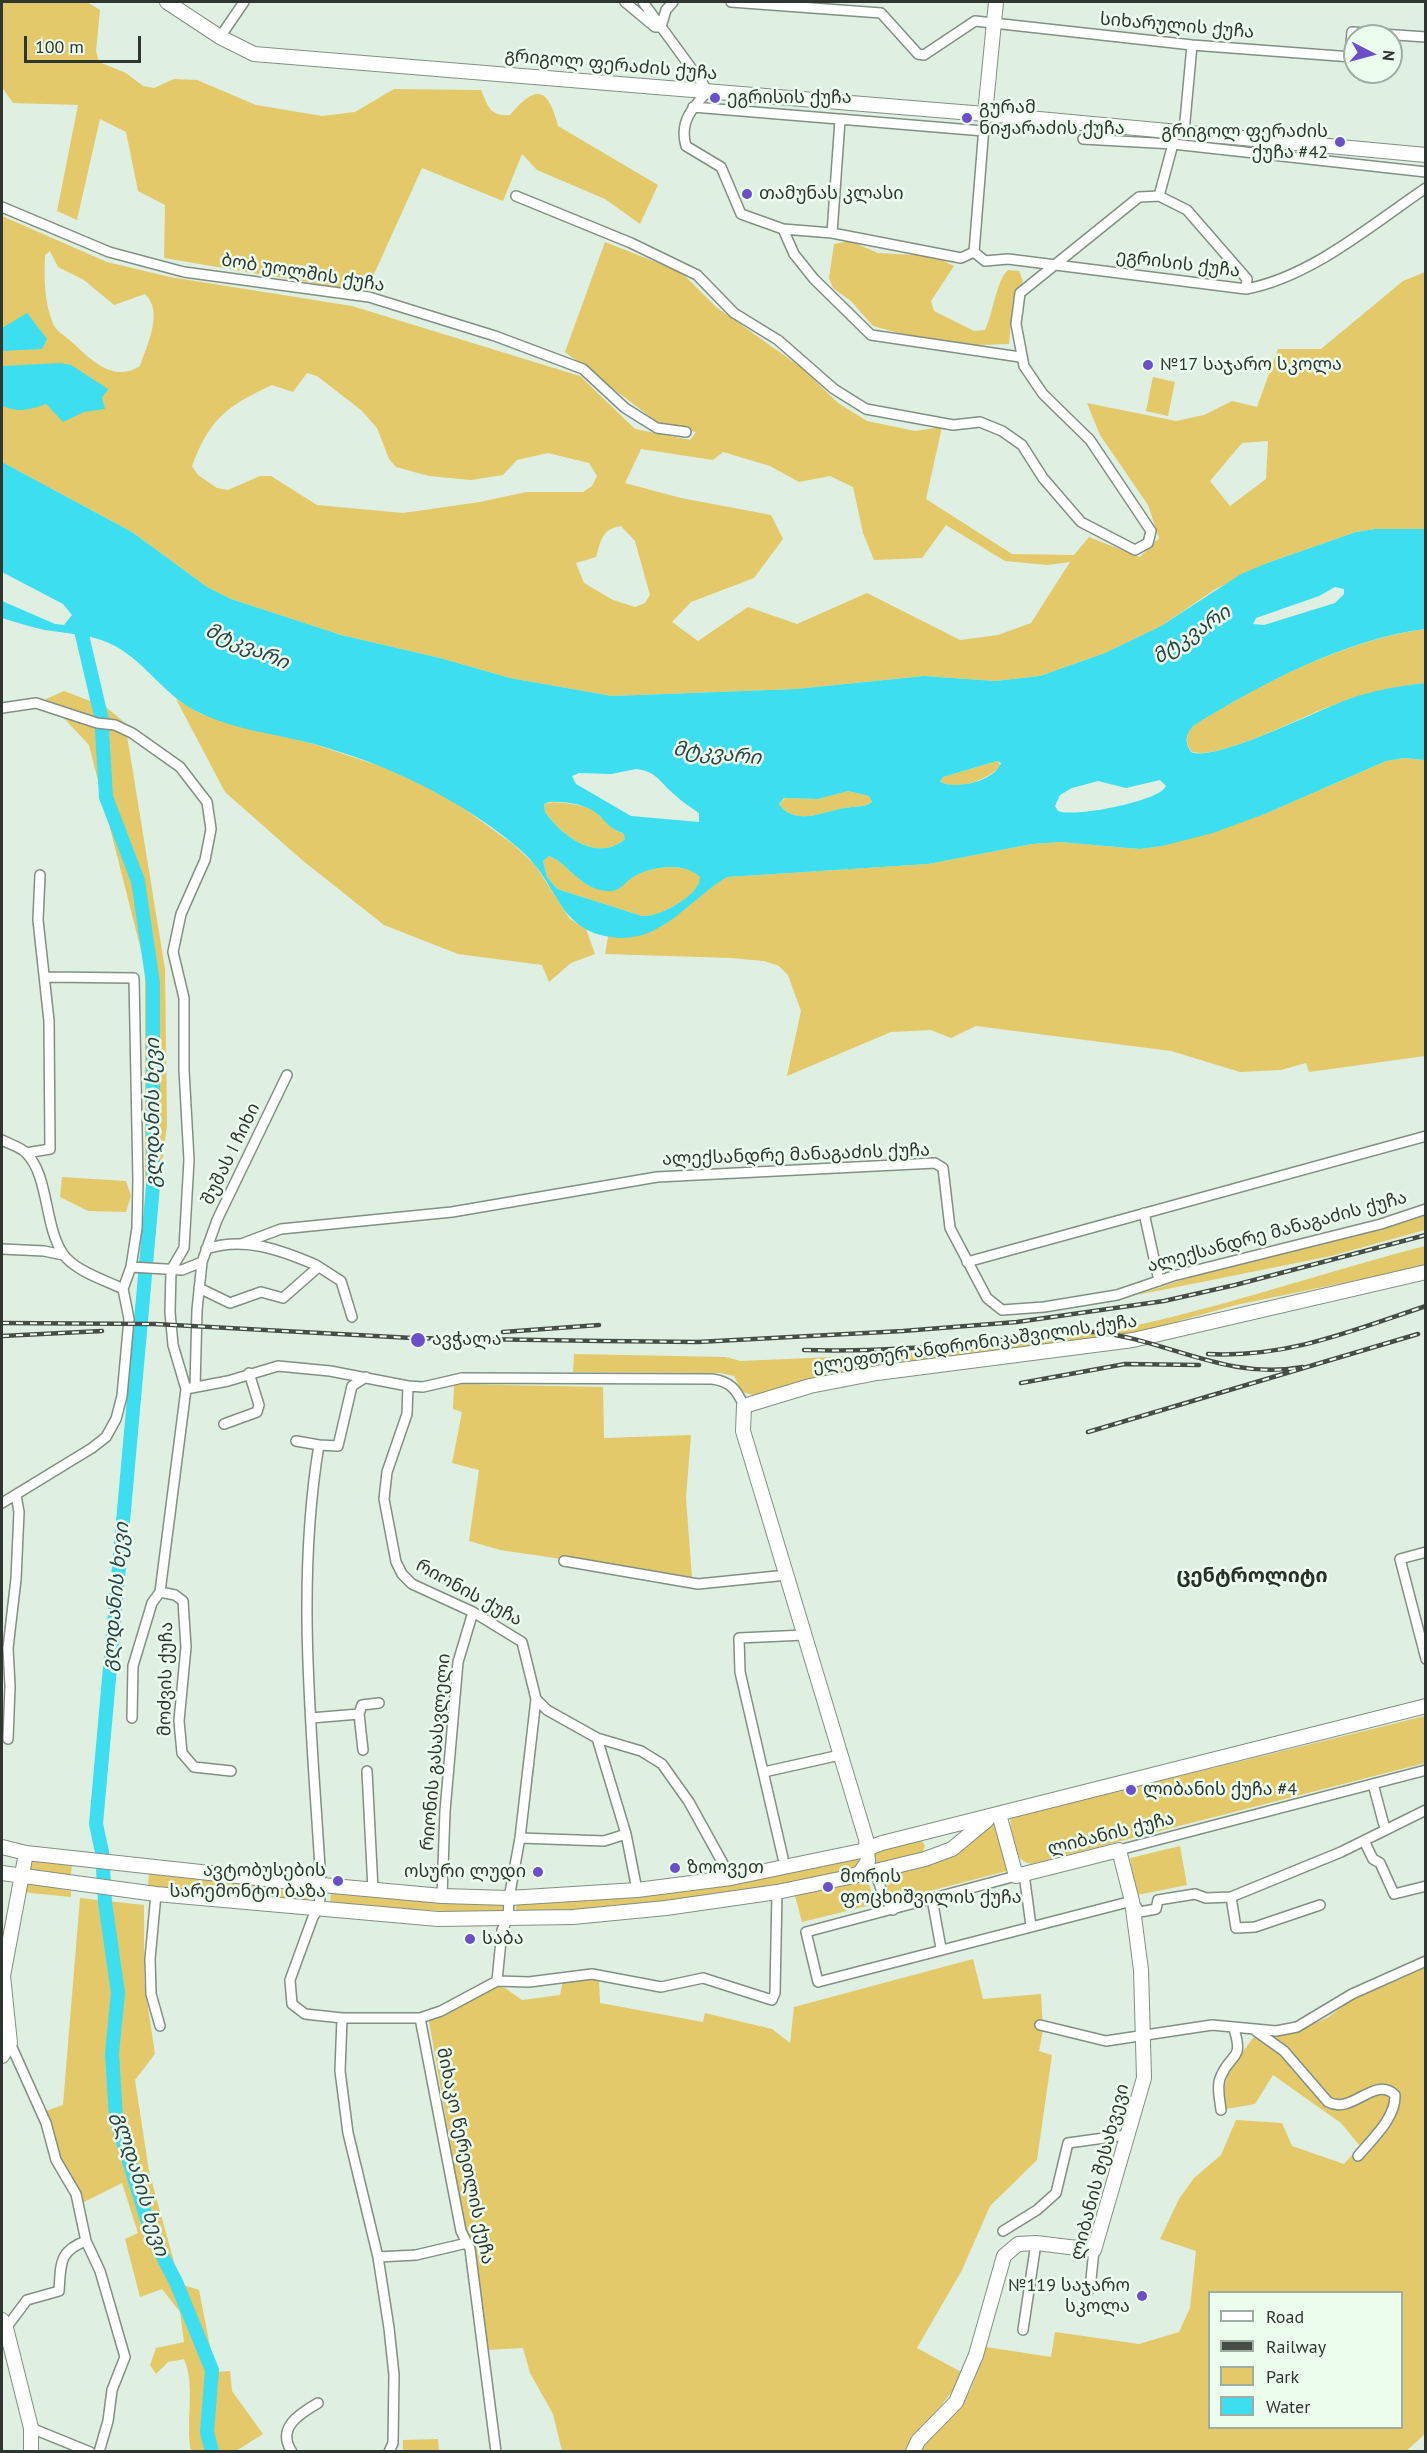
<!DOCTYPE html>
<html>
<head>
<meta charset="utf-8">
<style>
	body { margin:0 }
	#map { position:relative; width:1427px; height:2453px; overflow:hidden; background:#dfefe1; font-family:"PT Sans",sans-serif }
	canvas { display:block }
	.frame { position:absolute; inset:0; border:3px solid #2f3530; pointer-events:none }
	.legend { position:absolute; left:1208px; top:2291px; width:195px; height:138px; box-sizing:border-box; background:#ecfdee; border:2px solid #a0ada2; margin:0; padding:8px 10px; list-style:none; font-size:18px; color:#2f3530 }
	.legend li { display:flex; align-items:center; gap:12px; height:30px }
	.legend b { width:30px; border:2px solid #a0ada2 }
	.north { position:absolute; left:1343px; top:24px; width:60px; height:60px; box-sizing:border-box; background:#ecfdee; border:2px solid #a0ada2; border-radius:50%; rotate:96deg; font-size:16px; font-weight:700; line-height:24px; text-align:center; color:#2f3530 }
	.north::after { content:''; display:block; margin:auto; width:21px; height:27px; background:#6b4fc8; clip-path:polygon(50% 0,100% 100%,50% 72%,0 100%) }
	.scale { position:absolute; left:24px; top:36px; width:117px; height:27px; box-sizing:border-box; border:3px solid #2f3530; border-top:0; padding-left:8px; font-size:18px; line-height:21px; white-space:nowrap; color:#2f3530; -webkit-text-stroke:4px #ecfdee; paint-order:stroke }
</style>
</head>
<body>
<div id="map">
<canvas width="1427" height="2453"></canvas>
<div class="frame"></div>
<ul class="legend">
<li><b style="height:8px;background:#fff"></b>Road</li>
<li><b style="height:8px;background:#464d47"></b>Railway</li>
<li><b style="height:16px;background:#e3c96a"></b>Park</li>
<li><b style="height:16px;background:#3cdeef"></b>Water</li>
</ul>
<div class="north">N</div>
<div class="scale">100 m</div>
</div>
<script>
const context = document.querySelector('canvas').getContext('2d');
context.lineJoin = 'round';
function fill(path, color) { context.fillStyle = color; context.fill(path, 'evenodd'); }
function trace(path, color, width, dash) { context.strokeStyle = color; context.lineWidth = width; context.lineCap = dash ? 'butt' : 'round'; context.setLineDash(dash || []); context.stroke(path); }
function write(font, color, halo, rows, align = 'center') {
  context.font = font + ' "PT Sans","Noto Sans Georgian",sans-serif'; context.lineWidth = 5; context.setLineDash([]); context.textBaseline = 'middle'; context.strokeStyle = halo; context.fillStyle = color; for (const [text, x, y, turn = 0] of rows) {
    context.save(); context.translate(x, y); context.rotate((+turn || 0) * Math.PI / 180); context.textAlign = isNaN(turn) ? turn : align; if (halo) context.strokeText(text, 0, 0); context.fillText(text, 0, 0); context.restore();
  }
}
fill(new Path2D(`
	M2 2H87L100 10 96 51 99 62 126 73 143 86 154 88 174 79 197 80 256 105 322 116 355 112 394 89 481 90C488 106 490 117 510 115 536 84 548 87 558 126L658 185 640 224 605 199 537 170 522 154 503 201 422 168 366 292 164 258 165 205 138 191 126 132 100 119 77 220 57 211 78 105 13 103 2 87Z
	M2 216 107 262 170 277 352 306 580 376 635 429 690 440 696 432 657 422 565 352 605 242 681 272 716 307 802 368 838 403 867 421 915 431 942 427 926 499 1012 554 1074 555 1089 537 1140 557 1159 538 1148 505 1100 435 1087 403 1176 421 1204 415 1232 401 1257 407 1278 349H1321L1403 281 1425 272V529H1375L1356 532 1270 562 1214 590 1161 626 1105 653 1040 676 995 681 924 676 796 689 612 696 510 678 440 658 341 635 231 599 207 587 132 532 2 462ZM50 251 58 267 84 280 114 305 145 294C164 312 147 345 140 366 114 383 92 361 73 343 67 337 57 332 53 324 44 301 44 279 45 255ZM307 373 317 376 361 410 377 428 389 459 396 467 429 476 471 480 503 475 517 460 548 453 589 463 597 476 592 486 583 492H526L480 502 403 513 317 505 271 476H260L228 490 217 488 198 475 192 466C210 418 227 406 272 385L293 392ZM1268 441 1266 479 1230 506 1210 481 1242 443ZM641 449 713 460 723 452 770 466 799 482 830 476 853 487 863 533 874 560 922 558 946 525 1005 561 1047 565 1070 562 1031 623 998 635 960 640 867 593 797 624 748 607 698 641 672 622 691 602 754 578 783 539 771 515 681 498 625 483ZM621 526 635 541 650 595 645 603 635 607 613 600 584 583 576 563 596 557C601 540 602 529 621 526Z
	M850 241 878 253 934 256 954 266 931 301 934 311 974 331 985 330C994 311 996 281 1008 270L1019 271 1023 281 1013 299 1009 344 945 346 873 326 851 301 833 288 829 278 834 244Z
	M1153 377 1175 382 1168 416 1146 411Z
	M1425 629V683C1392 687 1359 695 1328 707 1301 717 1213 763 1191 751 1185 741 1186 735 1193 726 1260 683 1346 640 1425 629Z
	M64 691 106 707 125 723 130 754 165 969 167 1125 163 1157 145 1180V966L89 745 46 699Z
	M176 699 201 714 317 745 391 770 425 785 459 805 514 845 535 865 570 919 586 929 595 954 571 963 549 982 542 965 458 954 384 925 302 860 225 792Z
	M1404 758 1425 760V1056L1309 1072 1306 1063 1281 1070 1240 1072 1171 1051 976 1026 951 1038 931 1030 891 1032 787 1076 801 1011 788 975 779 966 764 961 731 958 605 954 608 937C668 940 682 904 727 877L928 864 1032 844 1060 842 1140 849 1162 846 1267 813 1386 761Z
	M997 761 1001 766C986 780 959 791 940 782L943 777Z
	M848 791 869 796 872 802C865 808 854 806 845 808 824 811 795 827 779 804L785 798 818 799Z
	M553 802C566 803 580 804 592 810 604 817 608 829 623 833L625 839C597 863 562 836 545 812L544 804Z
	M549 856C570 864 579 889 607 890 621 891 624 881 635 876 653 866 685 862 701 877 701 895 658 918 642 916L557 889 547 877 543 861Z
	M62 1177 126 1181 131 1196 126 1212 88 1211 60 1197Z
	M1425 1213V1230L1331 1256 1137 1295 1239 1261Z
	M1425 1246V1266L1236 1305 1139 1332 1084 1342 867 1367 753 1395 742 1392 734 1376 720 1373 573 1372 574 1354 725 1357 741 1361C847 1356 954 1353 1059 1339 1184 1322 1304 1277 1425 1246Z
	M454 1384 603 1387 604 1438 691 1435 686 1498 692 1578 500 1550 469 1541 479 1470 452 1463 462 1412 453 1409Z
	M1425 1716V1763L1031 1864C1011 1860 1013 1836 1010 1818Z
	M992 1823 997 1825 1009 1868 1007 1871 891 1901 884 1874Z
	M921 1839 925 1846 921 1856 870 1869 873 1863 874 1848Z
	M1180 1846 1187 1885 1137 1895 1130 1858Z
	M850 1859H863L856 1868 795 1884 678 1904 516 1913V1903Z
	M35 1861 72 1866 70 1879 30 1871 31 1863Z
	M149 1873 309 1890V1900L148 1886Z
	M867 1878 875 1904 802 1922 795 1896Z
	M29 1883 71 1891V1897L21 1892Z
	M331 1892 502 1904V1914L330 1905Z
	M80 1898 144 1905V1981L155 2054 135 2080 149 2171 180 2284 199 2290 215 2372 230 2371 232 2391 263 2434 236 2451H191C185 2422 196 2386 184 2359L168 2362 156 2374 150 2365 156 2348 184 2342 180 2312 162 2289 140 2297 125 2239 138 2233 122 2183 82 2203 70 2172 59 2159 46 2111 63 2105Z
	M973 1959 983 1999 1041 1994 1043 2030 1039 2051 1052 2055 1037 2160 990 2206 962 2270 917 2348 963 2373 958 2384 906 2451H562L553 2414 530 2373 523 2348 487 2350 476 2251 465 2229 429 2021 495 1986 505 1988 522 2000 560 1995 563 1980H599L600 2003 703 2022 705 2013 772 2029 790 2043 794 2007Z
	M1425 1965V2434L1405 2452H917L958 2408 971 2389 986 2347 1051 2357 1055 2332 1139 2344 1179 2332 1190 2308 1196 2251 1160 2239 1179 2199 1194 2178 1221 2155 1236 2120 1282 2123 1292 2146 1344 2164 1360 2146 1341 2123 1273 2075 1255 2104 1226 2109C1219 2076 1235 2063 1253 2038L1297 2031 1327 2018 1357 1996ZM1210 2292H1402V2428H1210Z
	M438 2439 439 2451H403V2440Z`), '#e3c96a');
fill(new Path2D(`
	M27 313 47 339 42 349 2 351V328Z
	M61 363 71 365 108 389 102 398 105 409 84 412 63 422 46 404C29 410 19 413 2 406V366Z
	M2 462 132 532 207 587 231 599 341 635 440 658 510 678 612 696 796 689 924 676 995 681 1040 676 1105 653 1161 626 1241 574 1270 562 1356 532 1375 529H1425V629C1346 639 1260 684 1193 726 1186 735 1184 741 1191 752 1214 763 1320 709 1349 699 1374 690 1400 686 1425 683V760L1404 758 1386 761 1267 813 1213 833 1162 846 1140 849 1060 842 1032 844 928 864 727 877C688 900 661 945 610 937 564 930 559 895 535 865 523 850 506 838 490 826 436 788 378 762 314 744 277 734 235 730 200 713 166 698 148 664 115 646 93 634 70 634 45 630 31 627 16 622 2 618V601L55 624 64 625 72 615 63 604 2 572ZM1335 587 1344 589V594L1335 603 1264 625 1253 624 1256 618 1319 596ZM997 761 1001 763C995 781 956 790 940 782L943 777ZM636 769C657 771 660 783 675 795 682 802 691 807 699 813V822L631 816 576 784 572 776 579 773 611 774ZM1160 780 1166 786C1161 801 1073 818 1058 811L1055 806 1060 795 1072 788 1098 781 1126 788ZM848 791 869 796 872 802C865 808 854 806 845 808 824 811 795 827 779 804L784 798 818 799ZM549 802C565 801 587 804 600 816 608 825 611 829 623 833L625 839C597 863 562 836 545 812L544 804ZM549 856C570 864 582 893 612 891 622 890 626 880 635 876 653 866 685 862 700 877 701 895 658 918 642 916L557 889 547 877 543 861Z`), '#3cdeef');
trace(new Path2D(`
	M82 616V635L102 720
	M102 730 106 797 138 881 153 983V1186L96 1824 102 1852 105 1902 118 1993 112 2053 116 2119 152 2236 176 2282 212 2370 207 2432 212 2452`), '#3cdeef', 14);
const street = new Path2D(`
	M625 2 655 27H661L666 10 673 2
	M643 2 708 91C692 108 679 122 686 146L721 167 741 214 783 229 832 233 961 258 974 252 985 261 1008 259 1246 289C1311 277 1371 225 1426 188
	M731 2 881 13 918 54 924 55 975 21 1192 45 1352 57 1355 52
	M220 37 244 2
	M1355 51 1351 43 1352 32 1426 37
	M693 107 984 131
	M1184 132 1192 45
	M1083 139 1173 144 1426 172
	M516 196 631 243 697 275 734 313 778 340 834 389 866 409 953 425 980 422 1002 431 1022 445 1043 478 1081 522 1135 550 1148 543 1151 531 1090 440 1043 394 1024 366 1016 324 1020 293 1139 197 1159 196 1173 144 1174 131
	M1159 196 1187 210 1247 279 1246 289
	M2 207 109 252 184 272 369 297 495 336 583 369 625 408 657 428 686 432
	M783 229 794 254 814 279 871 335 1020 357
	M832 233 840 120
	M974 252 985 114
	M2 708 36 703 97 723 115 725 132 733 180 767 207 802 211 829 205 860 181 914 173 952 184 998V1070L189 1160 184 1248 171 1270 170 1312 173 1345 186 1389
	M2 1140C9 1144 21 1147 26 1153 49 1175 44 1226 63 1254 75 1271 105 1280 123 1289
	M26 1153 50 1149 49 1021 38 920 40 875
	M1144 1213 1159 1281
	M241 1244 281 1229 452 1212 657 1177 935 1163 943 1168 950 1228 987 1298 1002 1310 1044 1307 1117 1295 1173 1276 1381 1224 1426 1209
	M2 1249 44 1251 63 1255
	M967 1262 1426 1136
	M316 1265 341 1281 352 1317
	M131 1267 182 1270 202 1262
	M199 1288 230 1303 261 1292 283 1298 316 1269V1265C281 1250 244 1236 206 1249
	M366 1377 352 1386 338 1446 319 1445C295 1588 313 1741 321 1885L319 1908 313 1917 290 1980 292 2004 305 2014 342 2018H420L441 2011 497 1981 529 1982 592 1974 661 1987 703 1978 772 2000 775 1993 777 1892
	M408 1386 407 1414 387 1472 384 1499 396 1562 402 1574 412 1584 473 1612 522 1642 536 1699 547 1710 597 1738 641 1751 662 1764 689 1802 731 1878
	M195 1387 197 1310 202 1262 217 1220 287 1075
	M186 1389 228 1381 278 1366 330 1371 408 1386 423 1387 462 1378 712 1379C730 1381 737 1390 744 1406
	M224 1424 257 1412 259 1405 249 1373
	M296 1441 319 1445
	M2 1503 92 1448 106 1437 116 1419 122 1396 129 1319 123 1289 131 1267 137 1228 138 1180 134 978 45 977
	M1426 1552 1400 1559 1426 1659
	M564 1561 698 1584 787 1575
	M160 1592 175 1595 183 1601 186 1647 179 1721 182 1753 194 1767 231 1771
	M359 1714 362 1705 379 1703
	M132 1718 133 1666 152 1603 160 1592 186 1389
	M311 1718 359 1714 363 1750
	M597 1738 626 1834 637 1890
	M8 1739 10 1686 8 1648 16 1579 19 1512 16 1495
	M367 1771 373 1890
	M764 1772 840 1755
	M1373 1784 1385 1829
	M520 1838 604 1841 626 1834
	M1364 1841 1373 1859 1380 1863 1394 1894 1426 1886
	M1119 1850 1426 1770
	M783 1858 740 1672 739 1638 805 1635
	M875 1871 883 1895 893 1910
	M1024 1874 1031 1926
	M1016 1876 806 1932 818 1982 1132 1901 1140 1912 1156 1909 1158 1900 1195 1894 1206 1898 1231 1897 1341 1852 1426 1810
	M156 1894 150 1959 151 1994 160 2026
	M442 1896 445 1811 458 1662 473 1612
	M1231 1897 1236 1928 1255 1927 1320 1905
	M932 1899 941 1948
	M497 1981 502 1930 508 1919 509 1898 520 1838 536 1699
	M342 2018 340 2071 348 2133 378 2257 389 2328 394 2375 393 2443 389 2452
	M420 2018 461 2231 470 2249 496 2452
	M1040 2025 1106 2041 1212 2025 1276 2031 1297 2027 1352 1994 1426 1961
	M1256 2031 1284 2051 1328 2102C1353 2115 1374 2075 1395 2095 1396 2118 1372 2139 1358 2156
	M10 2043 46 2123 56 2160 76 2194 86 2241
	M1221 2110C1220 2100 1216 2086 1221 2076 1231 2052 1244 2061 1234 2029
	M1003 2231 1037 2210 1056 2193 1068 2143 1126 2135
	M378 2257 416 2255 467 2243
	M1090 2289 1094 2250
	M6 2328 27 2300 59 2291C61 2265 58 2251 86 2241L100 2271 125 2357 112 2390 108 2421 99 2452
	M1023 2330 1036 2243
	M31 2428 90 2452
	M292 2452C276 2428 299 2414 318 2403`);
const secondary = new Path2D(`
	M167 2 220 37 254 54 985 114 1426 155
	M985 114 996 2
	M2 1847 26 1853 311 1884 442 1896 509 1898 637 1890 731 1878 861 1851 882 1843 1426 1706
	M2 1873 156 1894 438 1919 573 1917 666 1908 777 1892 859 1875 925 1859 952 1849 987 1820
	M854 1875 860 1873 868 1861 866 1839 743 1431 744 1406 810 1386 877 1373 1133 1340 1426 1272
	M2 2056 10 2043 3 1976 26 1853
	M2 2320 6 2328 31 2428V2452
	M913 2452 918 2441 956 2402 976 2355 1004 2256 1018 2244 1036 2243 1094 2250 1144 2078 1141 1970 1132 1901 1119 1850 1016 1876 999 1814`);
trace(street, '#819083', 12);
trace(secondary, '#819083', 16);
trace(street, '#fff', 9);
trace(secondary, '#fff', 14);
const rail = new Path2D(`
	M2 1323 155 1324 412 1338 602 1341 698 1342 903 1331 1017 1322 1164 1301 1235 1285 1426 1235
	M503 1332 599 1325
	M2 1336 102 1331
	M804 1350C864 1352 925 1348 985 1342 1021 1338 1059 1329 1094 1332 1167 1339 1225 1381 1303 1367
	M1208 1354C1288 1358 1351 1331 1426 1306
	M1021 1383 1125 1364 1199 1365
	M1088 1432 1418 1334`);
trace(rail, '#464d47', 4.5);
trace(rail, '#ecfdee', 2, [7]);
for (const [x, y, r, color] of [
	[715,98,6,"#6b4fc8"],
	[967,118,6,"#6b4fc8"],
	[1340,142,6,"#6b4fc8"],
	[747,194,6,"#6b4fc8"],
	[1148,365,6,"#6b4fc8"],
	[418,1340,8,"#6b4fc8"],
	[1131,1790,6,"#6b4fc8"],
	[675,1868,6,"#6b4fc8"],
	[538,1872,6,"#6b4fc8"],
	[338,1881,6,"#6b4fc8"],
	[828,1887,6,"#6b4fc8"],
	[470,1939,6,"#6b4fc8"],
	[1142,2296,6,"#6b4fc8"]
]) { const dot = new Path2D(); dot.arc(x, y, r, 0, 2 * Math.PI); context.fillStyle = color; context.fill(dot); trace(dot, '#ecfdee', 2); }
write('18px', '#2f3530', '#ecfdee', [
	["სიხარულის ქუჩა",1177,26,5],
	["გრიგოლ ფერაძის ქუჩა",611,65,5],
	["ეგრისის ქუჩა",1178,264,7],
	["ბობ უოლშის ქუჩა",303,273,9],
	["შუშას I ჩიხი",231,1154,-64],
	["ალექსანდრე მანაგაძის ქუჩა",796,1155,-2],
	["ალექსანდრე მანაგაძის ქუჩა",1277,1232,-15],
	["ელეფთერ ანდრონიკაშვილის ქუჩა",975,1344,-8],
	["რიონის ქუჩა",469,1593,29],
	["მოძვის ქუჩა",166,1679,-89],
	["რიონის გასასვლელი",436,1752,-85],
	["ლიბანის ქუჩა",1111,1834,-14],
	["მიხაკო წერეთლის ქუჩა",465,2156,78],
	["ლიბანის შესახვევი",1100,2172,-75]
]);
write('18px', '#2f3530', '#ecfdee', [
	["ეგრისის ქუჩა",727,98],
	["გურამ",979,108],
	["ნიჟარაძის ქუჩა",979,129],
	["გრიგოლ ფერაძის",1328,132,"right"],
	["ქუჩა #42",1328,153,"right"],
	["თამუნას კლასი",759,194],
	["№17 საჯარო სკოლა",1160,365],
	["ავჭალა",432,1340],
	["ლიბანის ქუჩა #4",1143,1790],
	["ზოოვეთ",687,1868],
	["ავტობუსების",326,1871,"right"],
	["სარემონტო ბაზა",326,1892,"right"],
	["ოსური ლუდი",526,1872,"right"],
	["მორის",840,1877],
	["ფოცხიშვილის ქუჩა",840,1898],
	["საბა",482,1939],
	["№119 საჯარო",1130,2286,"right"],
	["სკოლა",1130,2307,"right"]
], 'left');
write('italic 20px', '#294346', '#ecfdee', [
	["მტკვარი",1192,635,-34],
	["მტკვარი",247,647,23],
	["მტკვარი",717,754,6],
	["გლდანის ხევი",153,1113,-90],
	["გლდანის ხევი",116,1597,-85],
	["გლდანის ხევი",140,2184,73]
]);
write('bold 20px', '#253127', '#ecfdee', [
	["ცენტროლიტი",1252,1576]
]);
</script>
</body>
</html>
